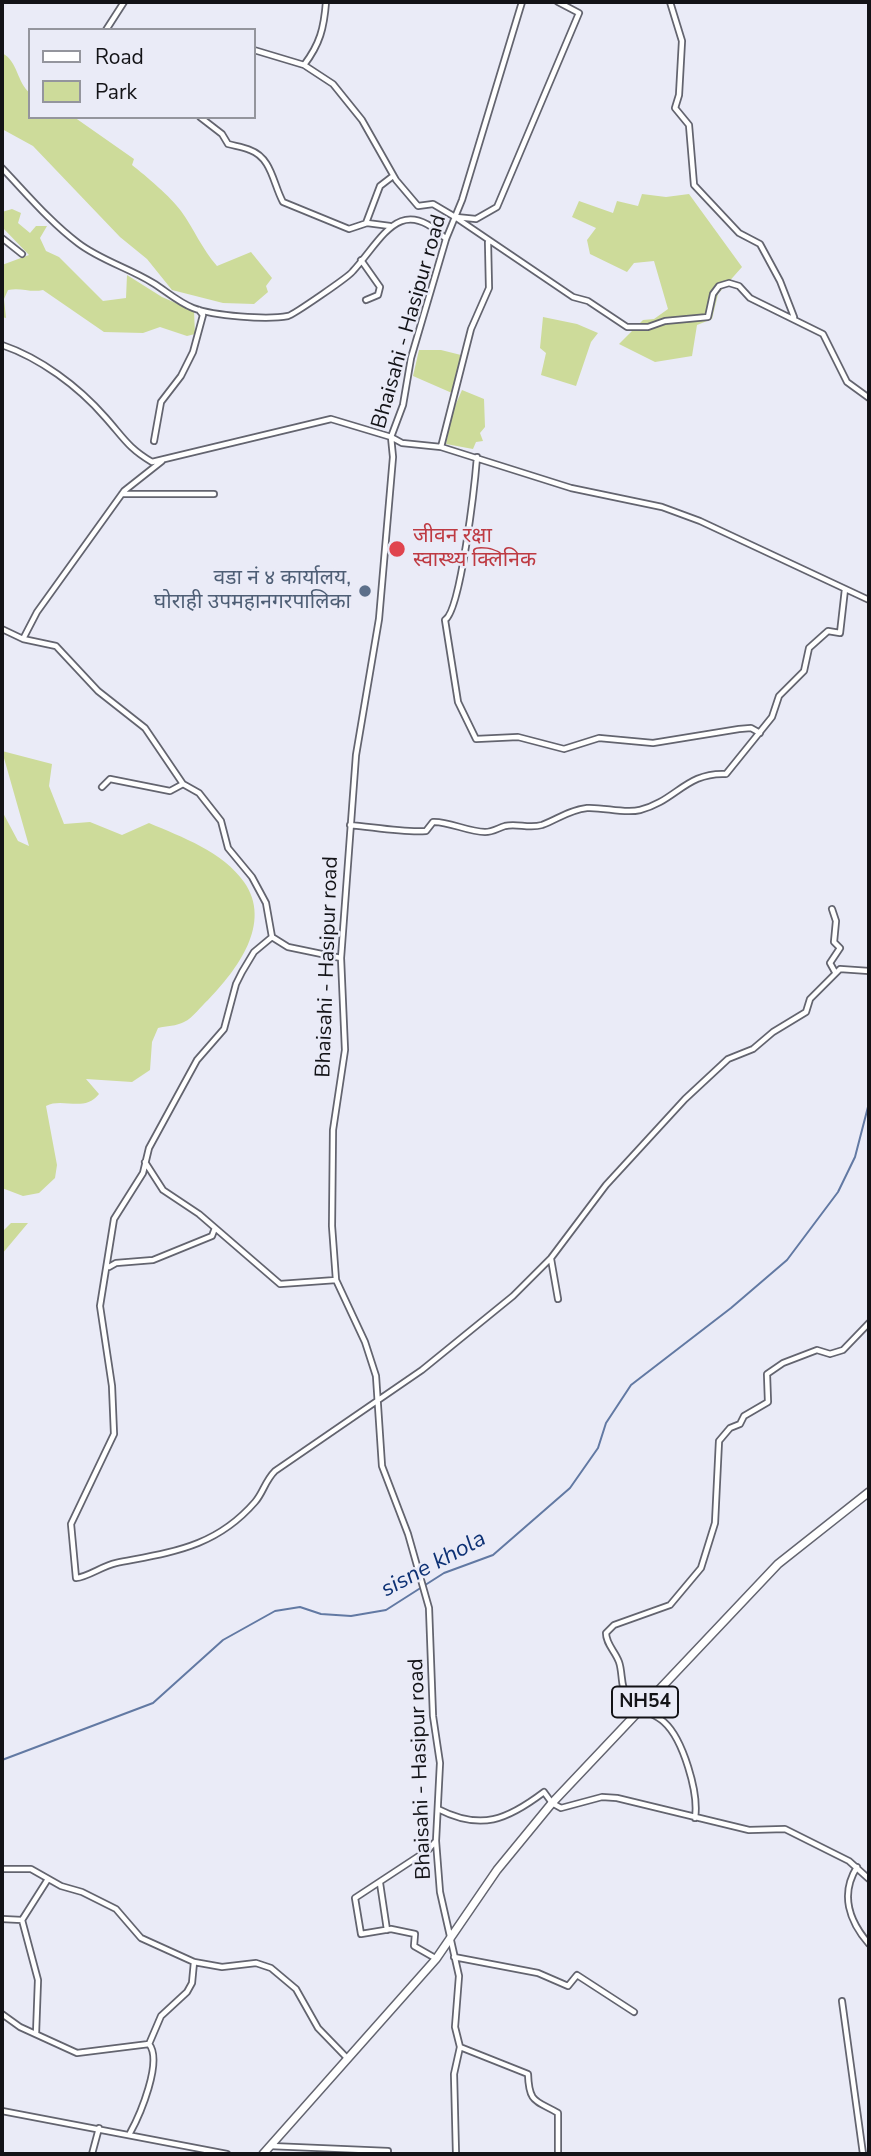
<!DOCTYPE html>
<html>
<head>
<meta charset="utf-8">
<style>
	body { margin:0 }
	#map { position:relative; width:871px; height:2156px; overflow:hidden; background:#eaebf7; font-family:"Nunito Sans",sans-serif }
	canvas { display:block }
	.frame { position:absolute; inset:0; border:4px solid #131317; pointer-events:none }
	.legend { position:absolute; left:28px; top:28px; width:228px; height:91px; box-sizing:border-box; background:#eaebf7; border:2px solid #94959d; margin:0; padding:9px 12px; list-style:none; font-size:21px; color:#131317 }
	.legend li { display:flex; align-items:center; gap:14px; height:35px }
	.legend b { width:35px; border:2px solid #94959d }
</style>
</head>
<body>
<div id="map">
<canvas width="871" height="2156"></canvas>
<div class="frame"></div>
<ul class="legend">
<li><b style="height:9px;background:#fff"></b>Road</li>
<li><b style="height:19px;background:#cddb9a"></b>Park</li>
</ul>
</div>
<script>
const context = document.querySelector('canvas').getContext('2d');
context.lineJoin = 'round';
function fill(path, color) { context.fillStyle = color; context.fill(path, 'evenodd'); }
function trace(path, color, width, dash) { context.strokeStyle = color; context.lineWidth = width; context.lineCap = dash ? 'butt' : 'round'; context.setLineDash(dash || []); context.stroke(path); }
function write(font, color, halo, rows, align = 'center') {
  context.font = font + ' "Nunito Sans","Noto Sans Devanagari",sans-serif'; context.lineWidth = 5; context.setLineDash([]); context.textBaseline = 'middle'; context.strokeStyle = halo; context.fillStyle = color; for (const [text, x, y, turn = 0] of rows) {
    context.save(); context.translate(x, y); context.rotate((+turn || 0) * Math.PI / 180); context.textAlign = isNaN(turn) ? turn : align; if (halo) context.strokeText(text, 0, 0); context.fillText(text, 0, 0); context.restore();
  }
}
fill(new Path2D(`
	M2 53C18 61 17 83 30 93V117H74L134 159 132 165C146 176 171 197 181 211 194 229 202 249 217 266L251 252 272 278 266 286 268 292 254 304 223 303 172 290 147 259 120 237 33 146 2 129Z
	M642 194 666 197 689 194 742 267 718 294 712 319 697 325 692 356 655 362 619 344 643 320 654 319 668 309 654 261 634 263 627 272 590 254 587 240 596 228 572 217 579 201 613 213 617 201 638 206Z
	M12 209 21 213 18 223 30 233 36 226H47L40 238 46 251 59 257 103 301 126 298 127 275 162 297 194 311 195 334 187 336 160 327 143 333 104 332 43 290C30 293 21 287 8 290L4 299 6 318 2 317V265L29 255 2 227V212Z
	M543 317 577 324 598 333 591 342 576 386 541 375 546 353 540 348Z
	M419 350H441L461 355 452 393 413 376Z
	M462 390 484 399 485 427 480 433 483 441 476 442 473 449 446 444 452 413Z
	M2 751 52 764 49 786 64 824 90 822 122 835 149 823C182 837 223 852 244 882 273 923 237 970 208 1000 201 1006 193 1018 184 1022 177 1026 166 1026 158 1028L152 1042 150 1070 132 1082 86 1079 99 1094C84 1113 63 1097 46 1106L57 1165 55 1178 39 1193 23 1196 2 1188V811L18 841 29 846Z
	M11 1223H28L2 1254V1232Z`), '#cddb9a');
trace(new Path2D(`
	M2 1760 153 1703 223 1640 275 1611 300 1607 321 1614 351 1616 386 1610 444 1573 493 1555 570 1488 598 1448 606 1423 631 1385 731 1308 787 1260 838 1192 855 1157 869 1103`), '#6279a3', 2);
const minor = new Path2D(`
	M670 2 682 41 679 95 675 108 689 125 694 185 739 233 760 244 780 281 794 317
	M106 30 124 2
	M254 50 304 65 333 84 362 120 396 180 418 206 433 204 455 217 573 297 588 301 627 327H648L665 321 708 317 713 294 719 286 729 283 739 286 750 298 823 334 847 382 869 398
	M304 65C320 44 324 28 326 2
	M200 117 222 134 228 144C235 146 243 147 250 150 272 158 273 184 283 202L349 229 367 223 390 226
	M2 168C26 193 50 222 78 243 100 260 129 268 153 283 166 291 178 302 193 308 214 316 267 320 288 316 293 315 350 276 353 271 383 238 400 193 446 239
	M456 217 476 219 497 207 579 13 558 2
	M366 223 380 186 393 176
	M2 238 22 254
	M361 260 380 287 378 295 366 300
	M2 345C40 358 78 386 105 417 123 437 128 448 152 462L331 419 391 437 402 443 441 447 571 488 662 507 700 521 869 600
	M154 441 161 402 181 376 193 352 203 315 199 310
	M441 447 471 329 489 288 488 242
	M477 457C475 482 461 610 445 620L458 702 476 739 518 737 564 749 599 738 653 743 739 729 751 728 760 733
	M122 494H214
	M2 629 23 639 56 646 98 691 145 728 183 784 199 793 221 821 228 848 252 877 266 903 272 937 254 952 242 972 236 984 224 1029 197 1060 149 1148 143 1173 114 1219 100 1306 112 1386 114 1434 71 1524 76 1578C88 1577 102 1566 116 1563 171 1552 215 1548 255 1502 263 1493 265 1481 275 1471L422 1370 513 1296 551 1258 606 1185 685 1099 728 1059 753 1049 773 1032 806 1012 810 999 840 969 869 971
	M23 639 37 612 124 491 162 461
	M102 787 110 779 170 791 183 784
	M350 825C373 827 405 833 426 831L433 822C448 821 468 832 485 832 493 832 498 828 505 826 517 823 529 829 542 825 558 819 569 810 587 808 604 807 624 814 640 810 676 801 686 772 726 774L772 717 779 696 804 671 809 648 828 631 840 633 845 589
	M832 909 836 921 834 942 840 948 830 963 835 972
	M272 937 288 947 341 958
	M145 1162 163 1190 199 1214 280 1284 336 1280
	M551 1259 558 1299
	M109 1267 116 1263 153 1260 212 1236 215 1228
	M438 1809C481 1831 507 1820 544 1792L552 1803 561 1808 602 1797 617 1798 749 1830 785 1829 849 1861 869 1879
	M695 1818C699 1793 683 1739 664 1722 653 1712 637 1710 628 1698 620 1688 623 1673 619 1662 615 1651 606 1644 606 1633L614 1625 670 1605 701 1568 715 1523 719 1441 730 1428 740 1424 744 1416 768 1402 767 1374 783 1363 817 1350 830 1354 843 1350 869 1323
	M435 1842 428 1850 355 1898 361 1934 391 1929 415 1934 414 1946 435 1958
	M857 1867C840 1894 849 1921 869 1944
	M2 1869H31L61 1886 82 1892 116 1909 141 1938 194 1962 222 1967 256 1963 271 1968 296 1989 318 2028 348 2059
	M380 1883 387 1930
	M2 1919 22 1920 38 1980 36 2034
	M22 1920 48 1879
	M454 1957 538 1973 568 1986 577 1975 634 2012
	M842 2001 863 2154
	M2 2014 20 2027 77 2053 149 2044C163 2061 140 2115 130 2133
	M149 2044 161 2016 187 1992 192 1983 194 1962
	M460 2047 528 2074C529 2104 536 2100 558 2113V2154
	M2 2111 227 2154
	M270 2146 388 2151
	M92 2154 99 2128
	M456 2154 454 2074 460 2047 455 2027 459 1976 440 1892 436 1841 440 1763 433 1716 429 1608 408 1534 382 1466 376 1376 365 1342 336 1280 332 1226 333 1130 345 1050 341 958 356 755 379 619 393 457 391 437 403 405 411 358 446 239 462 200 522 2`);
const primary = new Path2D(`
	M263 2154 436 1959 497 1870 552 1803 778 1564 869 1492`);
trace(minor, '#63646f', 8);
trace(primary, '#63646f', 10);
trace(minor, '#fff', 4.5);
trace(primary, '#fff', 7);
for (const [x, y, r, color] of [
	[397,549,9,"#e0444e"],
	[365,591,7,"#5c6f8a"]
]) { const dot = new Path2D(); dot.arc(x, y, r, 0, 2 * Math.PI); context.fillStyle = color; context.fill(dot); trace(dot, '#eaebf7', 2.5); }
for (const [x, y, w] of [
	[645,1702,66]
]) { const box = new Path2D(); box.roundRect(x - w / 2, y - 15.5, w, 31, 5); context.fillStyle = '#eaebf7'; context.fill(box); trace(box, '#131317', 2); }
write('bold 19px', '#131317', null, [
	["NH54",645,1702]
]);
write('21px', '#131317', '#eaebf7', [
	["Bhaisahi - Hasipur road",410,322,-74],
	["Bhaisahi - Hasipur road",328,967,-88],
	["Bhaisahi - Hasipur road",421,1769,-92]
]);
write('21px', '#be3a42', '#eaebf7', [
	["जीवन रक्षा",413,537],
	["स्वास्थ्य क्लिनिक",413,561]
], 'left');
write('21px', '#4e5e75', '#eaebf7', [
	["वडा नं ४ कार्यालय,",351,579],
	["घोराही उपमहानगरपालिका",351,603]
], 'right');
write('italic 23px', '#0d3174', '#eaebf7', [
	["sisne khola",434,1565,-28]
]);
</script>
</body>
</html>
